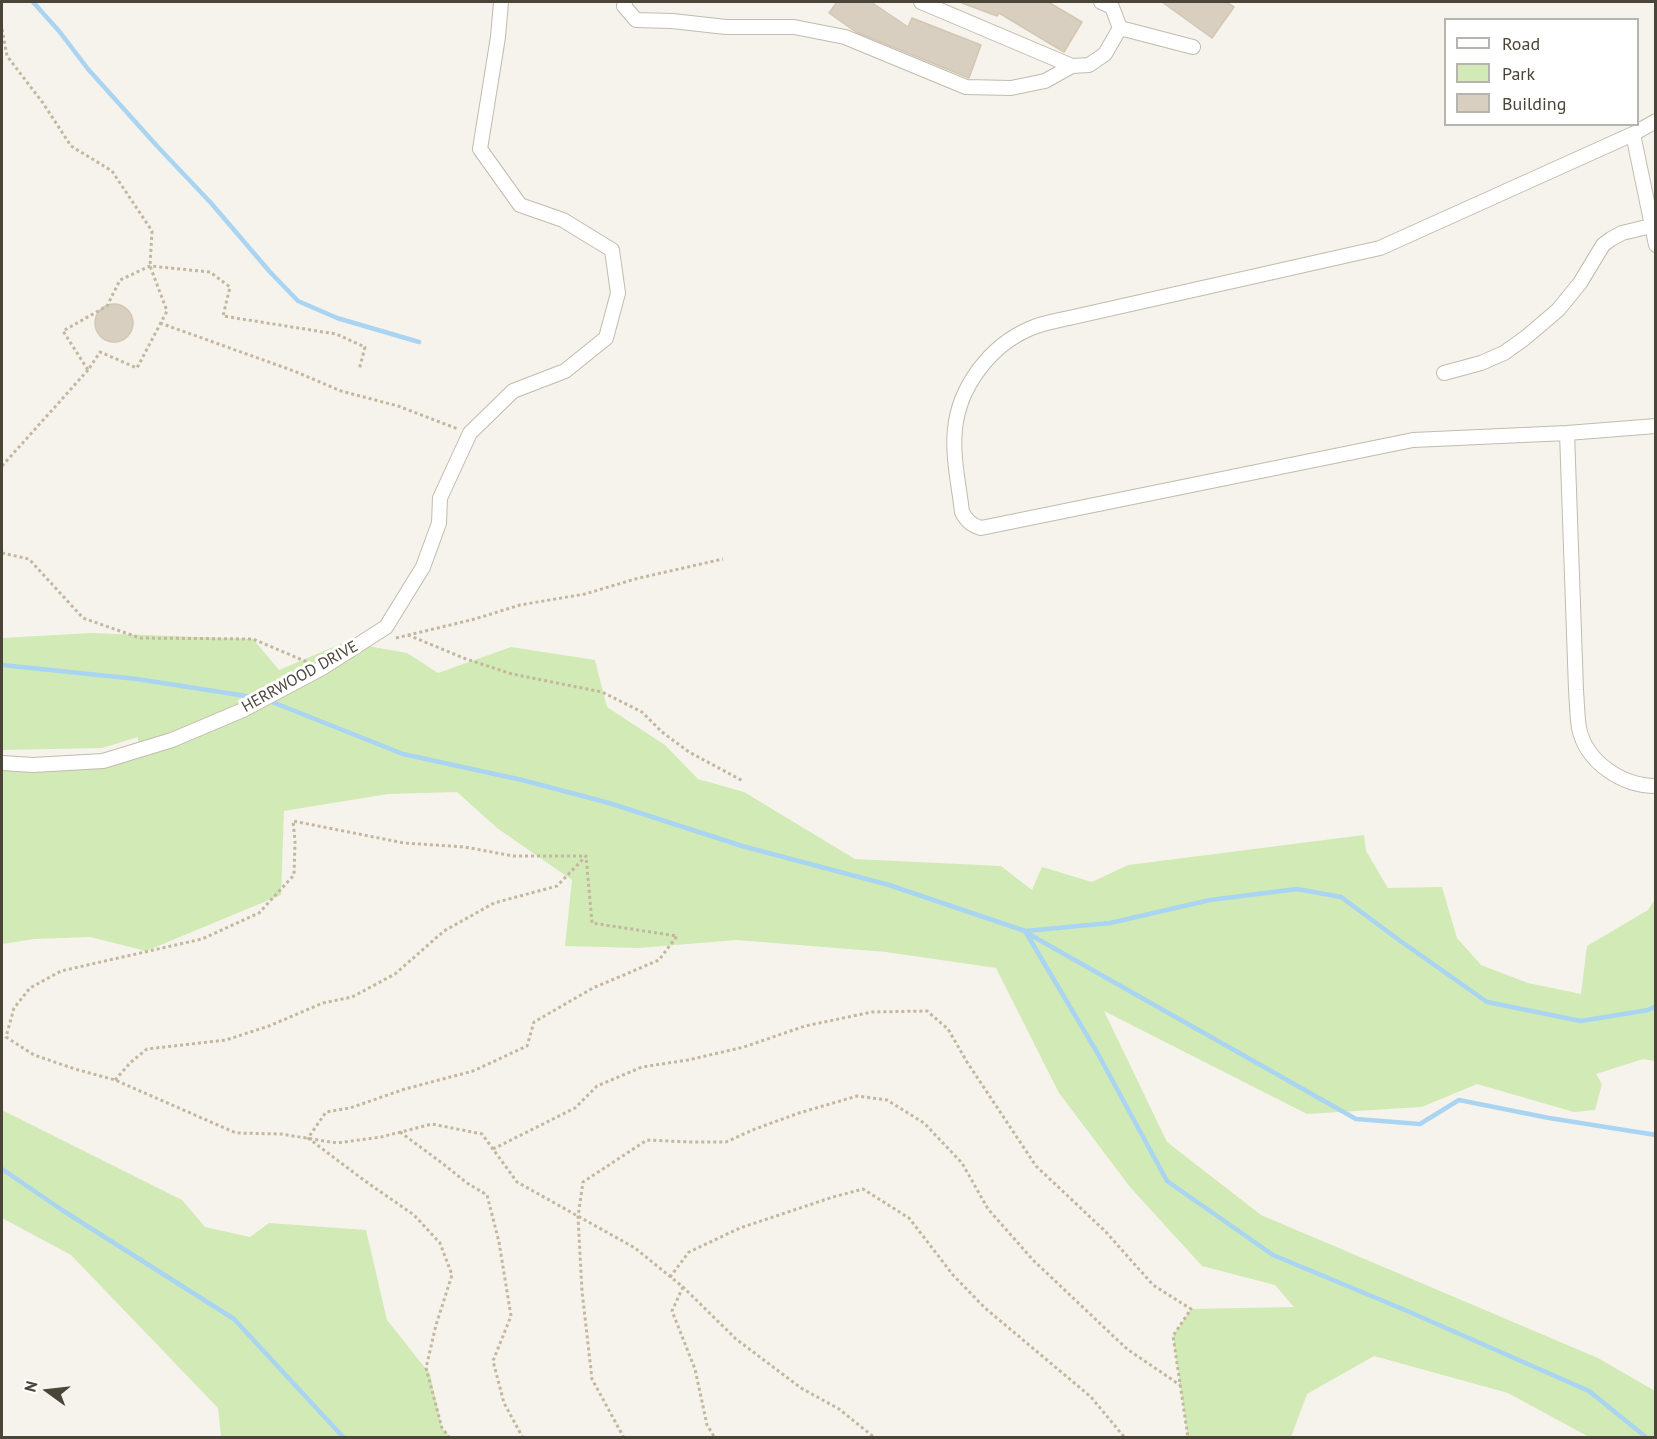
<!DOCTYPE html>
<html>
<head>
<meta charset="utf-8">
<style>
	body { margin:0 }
	#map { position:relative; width:1657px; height:1439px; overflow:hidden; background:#f6f3ec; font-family:"PT Sans",sans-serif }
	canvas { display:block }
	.frame { position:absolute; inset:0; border:3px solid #4b4439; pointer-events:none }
	.legend { position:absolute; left:1444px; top:18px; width:195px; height:108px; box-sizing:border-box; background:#fff; border:2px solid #b7b4b0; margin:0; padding:8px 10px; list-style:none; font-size:18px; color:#4b4439 }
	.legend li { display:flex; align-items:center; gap:12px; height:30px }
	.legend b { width:30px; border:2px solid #b7b4b0 }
	.north { position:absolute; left:18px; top:1361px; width:60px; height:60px; -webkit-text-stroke:4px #fff; paint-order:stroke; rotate:285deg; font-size:16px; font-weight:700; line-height:24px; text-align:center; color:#4b4439 }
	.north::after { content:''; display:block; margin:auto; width:21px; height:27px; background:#4b4439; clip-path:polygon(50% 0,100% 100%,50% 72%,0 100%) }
</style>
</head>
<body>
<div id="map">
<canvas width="1657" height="1439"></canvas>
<div class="frame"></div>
<ul class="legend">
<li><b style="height:8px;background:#fff"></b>Road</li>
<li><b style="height:16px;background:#d2eab5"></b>Park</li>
<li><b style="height:16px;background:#d8cfc1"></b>Building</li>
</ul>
<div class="north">N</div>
</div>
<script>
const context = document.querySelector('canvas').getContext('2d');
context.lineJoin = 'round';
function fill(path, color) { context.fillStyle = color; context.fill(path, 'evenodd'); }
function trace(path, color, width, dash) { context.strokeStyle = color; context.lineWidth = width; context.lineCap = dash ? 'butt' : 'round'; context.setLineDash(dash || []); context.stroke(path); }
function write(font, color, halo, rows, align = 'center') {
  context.font = font + ' "PT Sans",sans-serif'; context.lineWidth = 6; context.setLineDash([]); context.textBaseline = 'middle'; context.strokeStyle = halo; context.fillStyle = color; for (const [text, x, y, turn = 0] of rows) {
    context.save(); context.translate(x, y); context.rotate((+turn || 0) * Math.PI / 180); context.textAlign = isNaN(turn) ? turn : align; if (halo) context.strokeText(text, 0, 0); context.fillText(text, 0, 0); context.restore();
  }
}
fill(new Path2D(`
	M91 633 253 639 279 670 345 642 407 653 438 673 511 647 595 660 607 707 665 745 698 779 744 792 855 859 1001 866 1032 890 1042 867 1092 882 1128 865 1364 835 1366 851 1388 888 1442 887 1457 938 1481 965 1528 983 1581 994 1587 946 1648 910 1655 899V1061L1643 1059 1596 1074 1602 1084 1595 1110 1574 1112 1477 1084 1422 1107 1307 1114 1104 1011 1167 1142 1261 1215 1598 1358 1655 1391V1437H1589L1508 1393 1374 1356 1307 1394 1291 1437H1188L1173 1336 1191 1309 1294 1307 1275 1285 1202 1266 1130 1187 1059 1093 996 968 886 952 737 940 638 948 565 946 572 880 497 828 457 792 388 794 284 811 281 895 146 951 90 937 34 939 2 944V760L103 761 139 759 138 737 102 748 2 750V638Z
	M2 1110 182 1200 205 1227 250 1237 269 1223 366 1230 387 1320 430 1374 442 1428 450 1437H221L218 1408 71 1255 2 1218Z`), '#d2eab5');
trace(new Path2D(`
	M33 2 59 31 88 69 157 146 211 203 270 272 298 301 337 318 419 342
	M2 665 137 679 259 698
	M267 700 403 754 522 780 609 803 742 846 889 885 1025 931 1098 1054 1167 1181 1273 1255 1405 1310 1589 1391 1647 1438
	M1026 931 1110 923 1210 900 1297 889 1341 897 1399 940 1487 1002 1581 1021 1648 1010 1656 1006
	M1027 933 1356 1119 1420 1124 1459 1100 1549 1118 1656 1135
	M2 1169 62 1210 234 1319 344 1438`), '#a9d4f2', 4.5);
const building = new Path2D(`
	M837 2H871L908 27 912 18 981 45 969 78 856 32 829 13Z
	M962 2H1048L1082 22 1064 52 999 13 997 16 962 3Z
	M1162 2H1226L1234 7 1212 38Z
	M95 323a19 19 0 1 1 38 0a19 19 0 1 1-38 0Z`);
fill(building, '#d8cfc1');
trace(building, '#d3c7b4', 1.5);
const street = new Path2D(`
	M625 2 624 6 636 20 672 21 726 27H794L845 37 966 87 1011 88 1045 81 1072 66
	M921 2 1072 66 1089 65 1105 54 1120 28 1112 7 1101 2
	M1120 28 1193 47
	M1656 121 1633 134 1380 248 1069 318C1056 321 1042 323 1029 329 990 346 959 387 955 429 952 456 959 485 962 512 967 521 971 525 981 528L1413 440 1567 433 1656 426
	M1633 134 1656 245
	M1444 373 1481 363 1504 353 1525 338 1558 310 1580 283 1603 245 1611 239 1622 233 1651 226
	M1567 433 1576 690C1577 702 1577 716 1579 728 1586 762 1622 786 1656 786
	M2 763 33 765 103 761 172 740 243 710 322 668 386 627 423 567 439 523 440 498 470 433 513 391 565 371 606 338 618 293 612 250 563 220 520 205 480 149 498 37 501 2`);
trace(street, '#c2bbae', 16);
trace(new Path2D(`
	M2 29 7 56 43 103 71 146 112 171 152 231 150 266 167 311 137 368 100 352 88 370 63 331 107 306 120 280 150 266 210 272 230 287 223 316 336 334 365 347 359 370
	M160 323 294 371 341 391 398 406 458 429
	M2 466 88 370
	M2 553 29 559 83 618 140 638 253 639 307 662
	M408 635 466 659 512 674 602 692 642 712 662 732 689 752 743 781
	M396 638 475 619 520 605 585 594 635 579 723 559
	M115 1080 131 1062 147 1049 226 1040 269 1026 323 1003 352 997 395 974 444 931 494 903 557 886 586 856H513L465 847 404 843 293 821 295 841 294 875 259 913 202 939 61 971 30 988 14 1008 6 1037 34 1055 75 1069 115 1080 236 1133 281 1134 337 1143 381 1137 432 1124 482 1134 517 1182 635 1248 683 1287 736 1339 801 1388 839 1409 875 1438
	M400 1132 442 1163 467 1183 487 1195 499 1242 511 1316 493 1361 504 1403 523 1438
	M493 1149 575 1108 597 1086 642 1067 688 1060 744 1047 805 1026 872 1012 927 1011 948 1029 967 1062 1036 1166 1106 1232 1153 1285 1191 1309 1173 1336 1188 1438
	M670 1277 689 1252 740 1228 833 1197 863 1189 909 1218 953 1275 985 1308 1091 1397 1125 1438
	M683 1287 672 1311 695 1369 707 1425 715 1438
	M450 1438 442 1428 426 1368 436 1325 452 1275 440 1243 414 1215 365 1181 308 1138 326 1112 350 1108 405 1089 473 1071 527 1046 534 1022 593 988 659 960 677 936 592 923 586 856
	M624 1438 592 1379 582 1291 578 1217 583 1182 647 1140 690 1142H726L755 1129 799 1113 857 1096 887 1100 924 1123 962 1163 988 1209 1033 1260 1127 1349 1180 1385`), '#c4b79f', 3, [3, 3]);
trace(street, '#fff', 14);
write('16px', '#4b4439', '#fff', [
	["HERRWOOD DRIVE",300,677,-29]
]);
</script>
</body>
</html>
